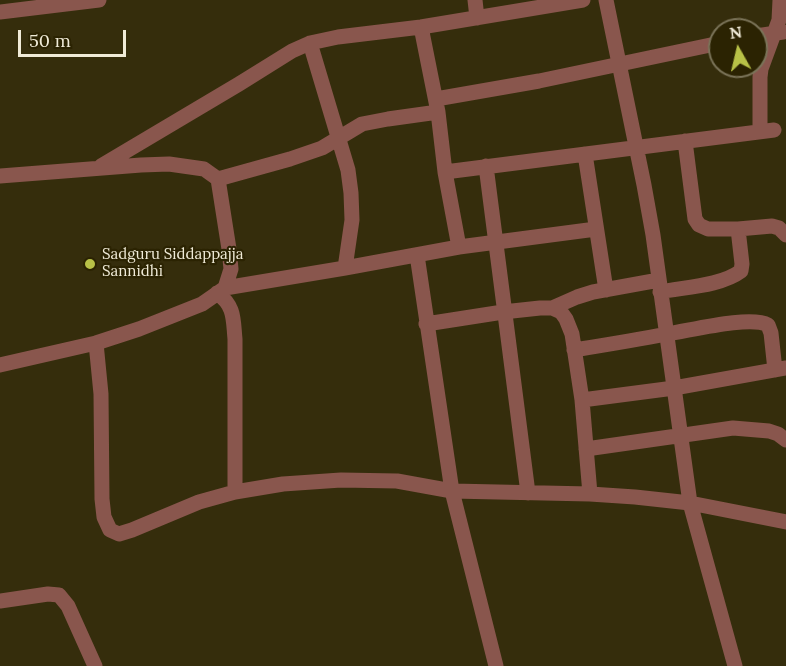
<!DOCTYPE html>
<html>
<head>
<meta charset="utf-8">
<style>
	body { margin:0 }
	#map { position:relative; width:786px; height:666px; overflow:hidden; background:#352d0c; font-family:Lora,serif }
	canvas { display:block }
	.north { position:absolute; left:708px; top:18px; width:60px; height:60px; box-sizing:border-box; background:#2b2302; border:2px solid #7a7358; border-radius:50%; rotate:352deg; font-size:16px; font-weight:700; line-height:24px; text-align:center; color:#f0ebd8 }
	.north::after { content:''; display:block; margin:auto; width:21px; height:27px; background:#b8c147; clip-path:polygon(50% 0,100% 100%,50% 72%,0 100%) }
	.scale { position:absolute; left:18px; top:30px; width:108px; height:27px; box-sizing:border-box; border:3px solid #f0ebd8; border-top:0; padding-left:8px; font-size:18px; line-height:21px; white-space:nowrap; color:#f0ebd8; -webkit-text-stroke:4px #2b2302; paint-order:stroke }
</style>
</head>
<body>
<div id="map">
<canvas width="786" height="666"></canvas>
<div class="north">N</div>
<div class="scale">50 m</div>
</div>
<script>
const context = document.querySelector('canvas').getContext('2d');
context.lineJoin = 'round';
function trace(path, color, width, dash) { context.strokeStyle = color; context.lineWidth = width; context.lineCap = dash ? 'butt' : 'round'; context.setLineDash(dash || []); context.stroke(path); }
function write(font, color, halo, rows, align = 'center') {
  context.font = font + ' Lora,serif'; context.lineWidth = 4.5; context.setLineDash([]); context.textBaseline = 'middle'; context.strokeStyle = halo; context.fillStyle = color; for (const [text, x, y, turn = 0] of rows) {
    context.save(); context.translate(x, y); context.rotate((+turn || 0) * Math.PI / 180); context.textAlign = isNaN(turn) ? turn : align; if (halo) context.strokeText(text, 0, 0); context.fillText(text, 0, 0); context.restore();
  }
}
trace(new Path2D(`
	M475 0 477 18
	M606 0 644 185 653 235 690 503 735 666
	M0 12 99 0
	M421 27 438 112 445 172 459 247
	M756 36 783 32
	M310 43 348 170 351 193 352 220 345 268
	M436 99 539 81 720 43
	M760 131V77L761 69 779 20 780 0
	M685 141 695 219 699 225 708 229H738L772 226 779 228 786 235
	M585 154 606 290
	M101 166 239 84 292 51 310 43 338 37 421 27 583 0
	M486 166 528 493
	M445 172 774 130
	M0 176 141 165 169 164 204 169 218 179 229 249 231 269 225 288 202 304 139 329 96 343 0 365
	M218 179 290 159 322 148 362 124 388 119 438 112
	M417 255 452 491 496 666
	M225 288 345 268 459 247 596 229
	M660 292C685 287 721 286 741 271L742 264 738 229
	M217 293C235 306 233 319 235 339V492
	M552 308 577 297 593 292 659 280
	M426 324 503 312 540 308H552L561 312 566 319 572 334 582 400 590 494
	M96 343 101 394 102 499 104 517 110 530 119 534 132 530 199 502 235 492 283 484 341 480 397 481 452 491 590 494 635 497 690 503 786 522
	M574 350C605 345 636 340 667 334 689 331 750 315 768 325L771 333 775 370
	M582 400 674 388 786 368
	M586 449 733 428 769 431 778 434 786 440
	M0 601 48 594 59 595 68 606 95 666`), '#89564d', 15);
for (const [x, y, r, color] of [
	[90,264,6,"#b8c147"]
]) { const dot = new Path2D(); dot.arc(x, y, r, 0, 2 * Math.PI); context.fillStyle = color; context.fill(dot); trace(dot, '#2b2302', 2); }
write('15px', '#f0ebd8', '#2b2302', [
	["Sadguru Siddappajja",102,255],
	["Sannidhi",102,272]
], 'left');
</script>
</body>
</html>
